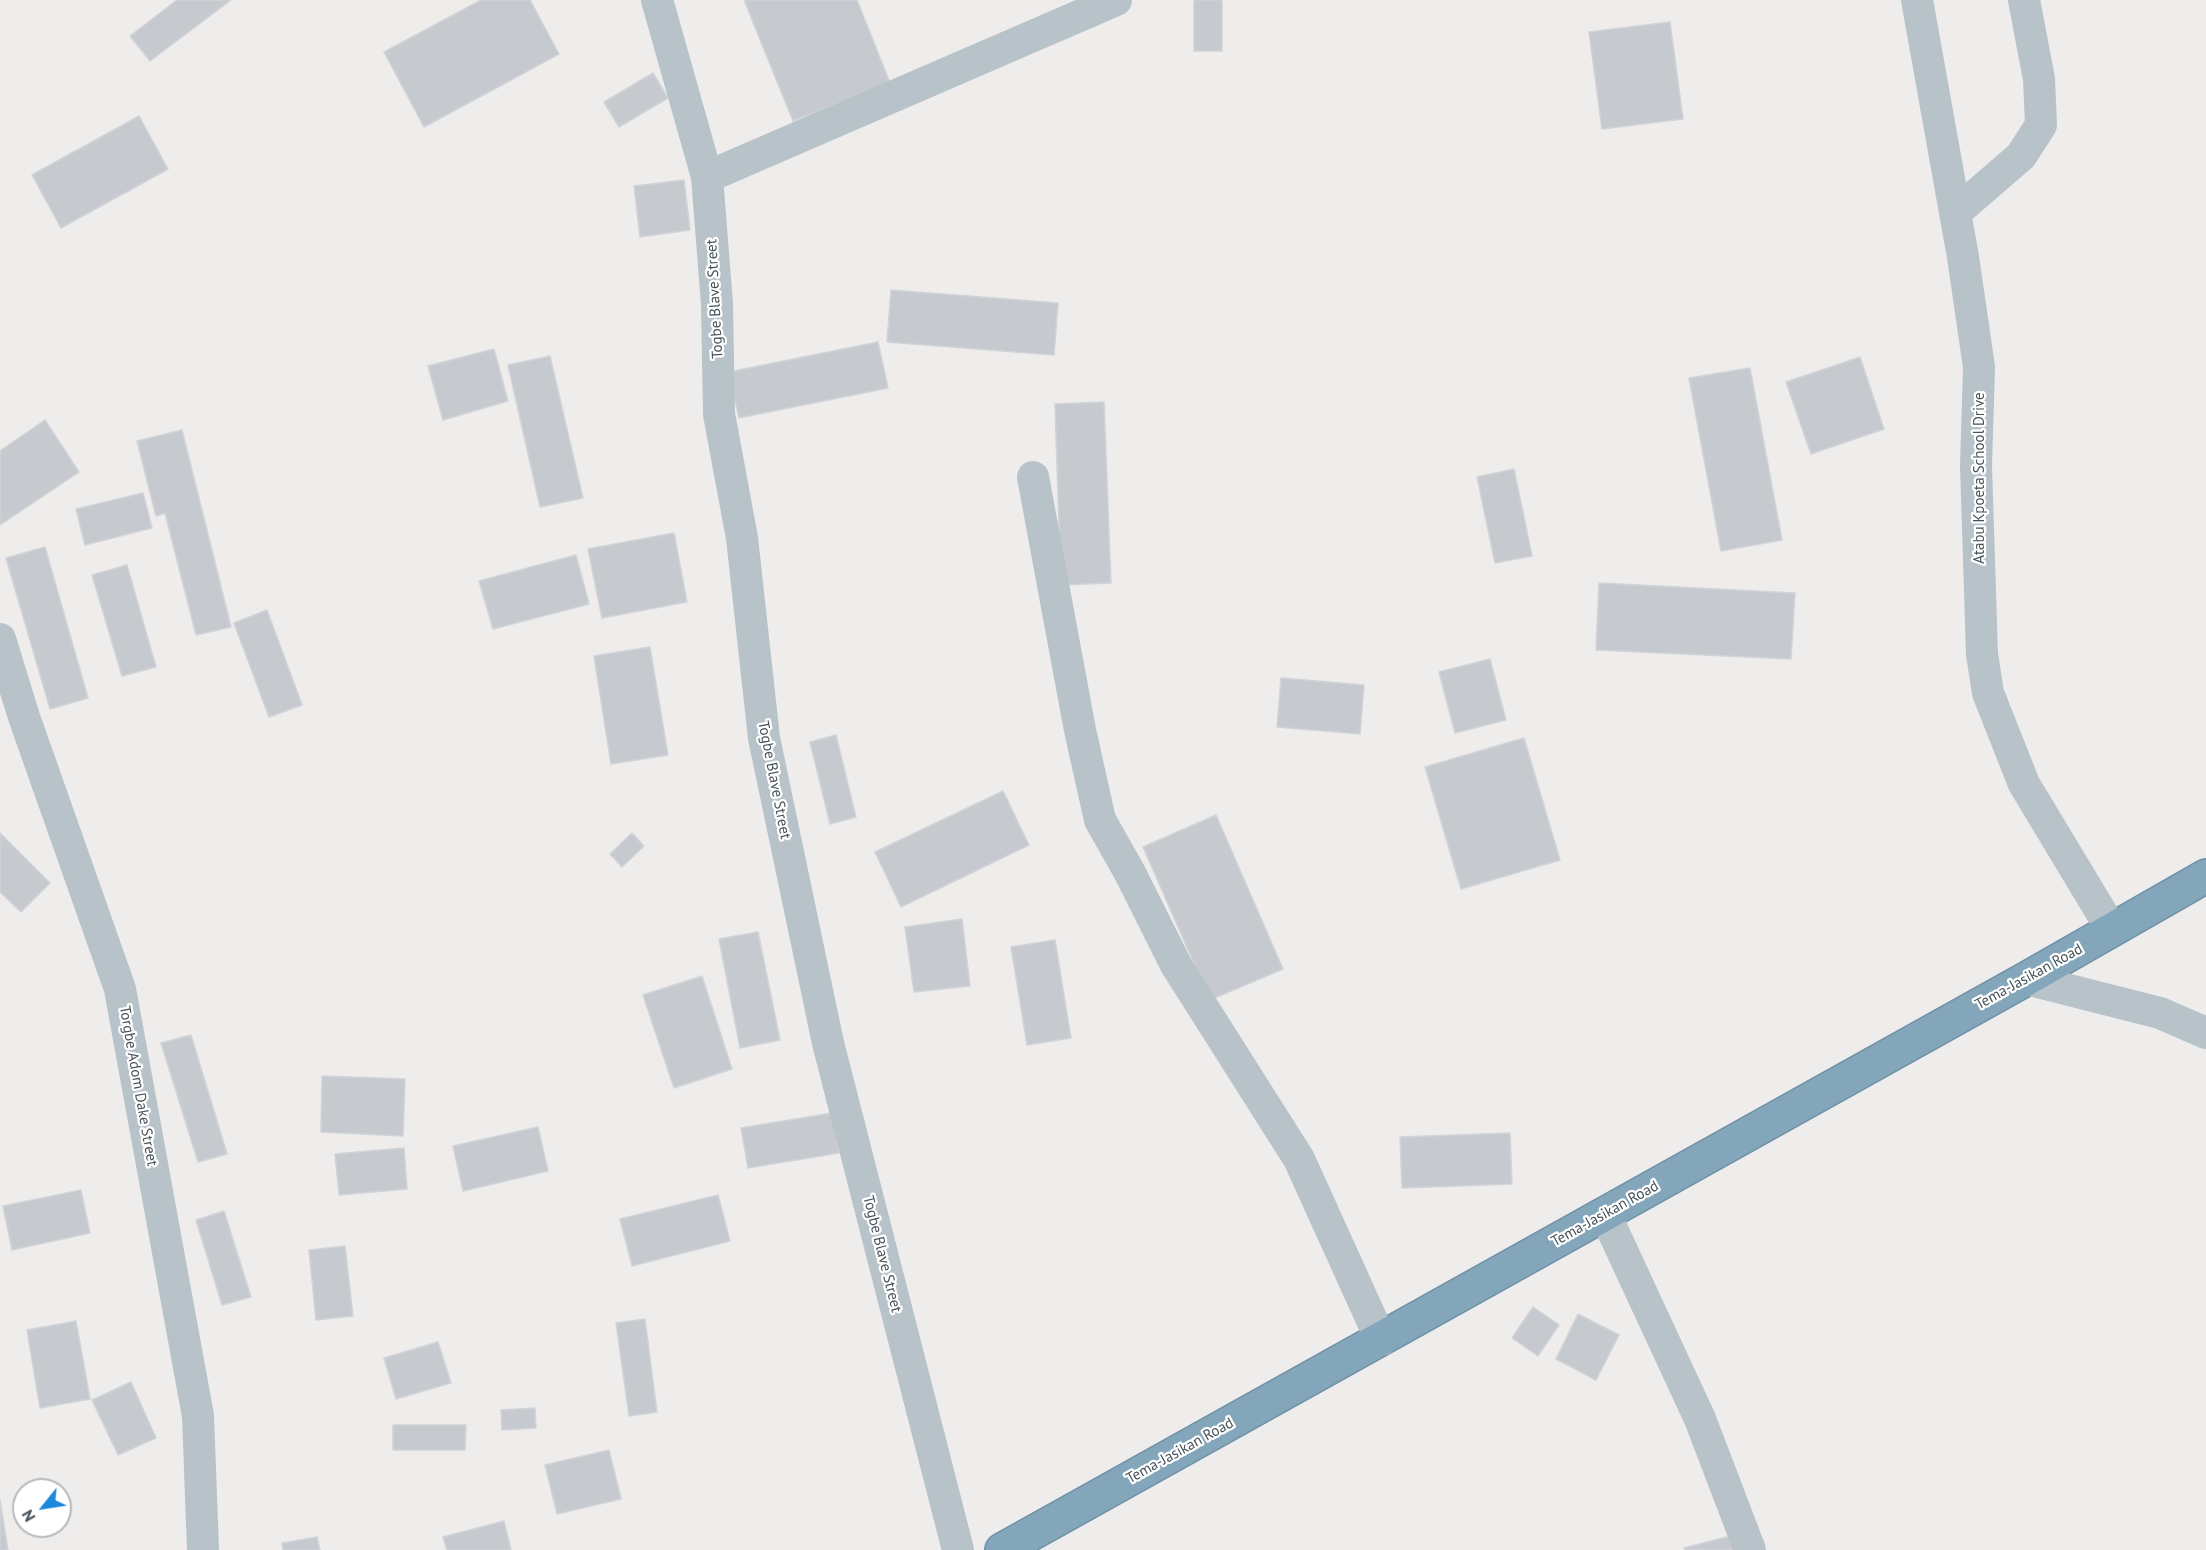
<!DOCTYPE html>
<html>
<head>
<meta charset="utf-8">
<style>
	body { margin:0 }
	#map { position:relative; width:2206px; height:1550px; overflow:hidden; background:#efecec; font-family:"PT Sans",sans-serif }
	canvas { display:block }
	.north { position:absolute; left:12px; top:1478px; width:60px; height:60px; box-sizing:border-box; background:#fff; border:2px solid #b5babd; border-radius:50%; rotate:240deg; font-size:16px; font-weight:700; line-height:24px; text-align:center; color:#455259 }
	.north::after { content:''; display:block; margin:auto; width:21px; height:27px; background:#1a88db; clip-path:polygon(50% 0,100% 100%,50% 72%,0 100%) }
</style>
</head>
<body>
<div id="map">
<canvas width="2206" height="1550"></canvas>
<div class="north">N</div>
</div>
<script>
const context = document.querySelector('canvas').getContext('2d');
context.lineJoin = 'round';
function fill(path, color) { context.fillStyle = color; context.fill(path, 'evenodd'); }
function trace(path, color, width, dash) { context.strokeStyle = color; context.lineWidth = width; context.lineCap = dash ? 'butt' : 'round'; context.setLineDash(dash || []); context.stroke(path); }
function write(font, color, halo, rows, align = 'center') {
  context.font = font + ' "PT Sans",sans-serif'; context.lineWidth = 4.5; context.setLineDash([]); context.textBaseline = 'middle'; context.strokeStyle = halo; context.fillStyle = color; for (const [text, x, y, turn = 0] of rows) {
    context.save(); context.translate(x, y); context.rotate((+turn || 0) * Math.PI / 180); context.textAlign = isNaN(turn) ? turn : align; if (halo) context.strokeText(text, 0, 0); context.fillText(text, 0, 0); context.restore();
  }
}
const building = new Path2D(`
	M177 0H231L150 61 130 36Z
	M481 0H530L559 54 424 127 384 52Z
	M744 0H857L890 83 793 121Z
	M1194 0H1222V51H1194Z
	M1670 22 1683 119 1602 129 1589 32Z
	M653 73 668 98 619 127 604 102Z
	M139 116 168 169 61 228 32 175Z
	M684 180 690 230 640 237 634 186Z
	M891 290 1058 303 1054 355 887 342Z
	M878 342 888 388 739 418 729 372Z
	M494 349 508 401 443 420 428 366Z
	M550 356 583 498 540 507 508 365Z
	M1860 357 1884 429 1811 454 1786 382Z
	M1750 368 1782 540 1721 551 1689 378Z
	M1104 402 1111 583 1061 585 1055 404Z
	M45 420 79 472 0 525V451Z
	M182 430 231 627 196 635 165 513 156 516 137 441Z
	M1514 469 1532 556 1495 563 1477 477Z
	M143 493 152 528 85 545 76 509Z
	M674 533 687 602 602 618 588 549Z
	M45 547 88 698 50 709 6 558Z
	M576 555 589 604 493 629 479 581Z
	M127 565 156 667 122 676 92 575Z
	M1599 583 1795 593 1791 659 1596 650Z
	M267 610 302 705 269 717 234 623Z
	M650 647 668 755 611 764 594 656Z
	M1490 659 1506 720 1455 733 1439 672Z
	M1281 678 1364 685 1360 734 1277 727Z
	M836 735 856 817 830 824 810 742Z
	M1524 738 1560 860 1461 889 1425 767Z
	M1003 791 1029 845 901 907 875 852Z
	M1216 815 1283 969 1210 1000 1143 847Z
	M0 833 50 883 21 912 0 892Z
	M632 833 644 846 622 867 610 854Z
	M962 919 970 986 914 992 905 927Z
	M758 932 780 1040 740 1048 719 939Z
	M1055 940 1071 1038 1027 1045 1011 947Z
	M702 976 732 1069 674 1088 643 995Z
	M191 1035 227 1154 198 1162 161 1043Z
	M322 1076 405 1079 403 1136 321 1132Z
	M832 1113 839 1153 748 1168 741 1128Z
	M538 1127 548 1171 463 1191 453 1146Z
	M1510 1133 1512 1184 1402 1188 1400 1137Z
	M404 1148 407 1189 339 1195 335 1154Z
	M81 1190 90 1233 12 1250 3 1206Z
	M718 1195 730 1241 632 1266 620 1219Z
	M224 1211 251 1297 222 1305 196 1220Z
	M345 1246 353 1316 316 1320 309 1250Z
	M1533 1307 1559 1325 1538 1356 1512 1338Z
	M1578 1314 1619 1335 1596 1380 1556 1359Z
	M645 1319 657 1412 629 1416 616 1323Z
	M76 1321 90 1399 40 1408 27 1330Z
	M438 1342 451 1383 396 1399 384 1358Z
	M131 1382 156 1438 118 1455 92 1400Z
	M535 1408 536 1428 502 1430 501 1410Z
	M393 1425H466L465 1450H393Z
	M609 1450 621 1499 557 1514 545 1465Z
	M0 1500 8 1550H0Z
	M504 1521 511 1550H447L443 1537Z
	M1731 1536 1734 1550H1685L1684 1548Z
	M317 1537 320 1550H283L282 1543Z`);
fill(building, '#c6cacf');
trace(building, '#d0d3d8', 1.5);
const highway = new Path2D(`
	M1002 1550 2026 979 2206 876`);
trace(highway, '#6f91a7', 36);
trace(new Path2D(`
	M657 0 707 177 717 304 719 414 742 538 764 738 828 1043 958 1550
	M1917 0 1963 257 1979 367 1976 466 1982 654 1988 693 2024 784 2112 930
	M707 177 1116 0
	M1955 213 2021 156 2041 125 2039 79 2024 0
	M1033 477 1080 730 1100 820 1130 873 1176 965 1299 1159 1381 1340
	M0 639 24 717 120 989 198 1416 203 1550
	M2026 979 2160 1013 2206 1033
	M1605 1214 1700 1419 1750 1550`), '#b7c3c9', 32);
trace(highway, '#83a6bb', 33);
write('15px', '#455259', '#fff', [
	["Togbe Blave Street",715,299,-93],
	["Atabu Kpoeta School Drive",1980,478,-90],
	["Togbe Blave Street",774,780,79],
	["Tema-Jasikan Road",2029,977,-29],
	["Torgbe Adom Dake Street",138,1086,80],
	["Tema-Jasikan Road",1605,1214,-29],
	["Togbe Blave Street",882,1254,76],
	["Tema-Jasikan Road",1180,1451,-29]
]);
</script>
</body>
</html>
